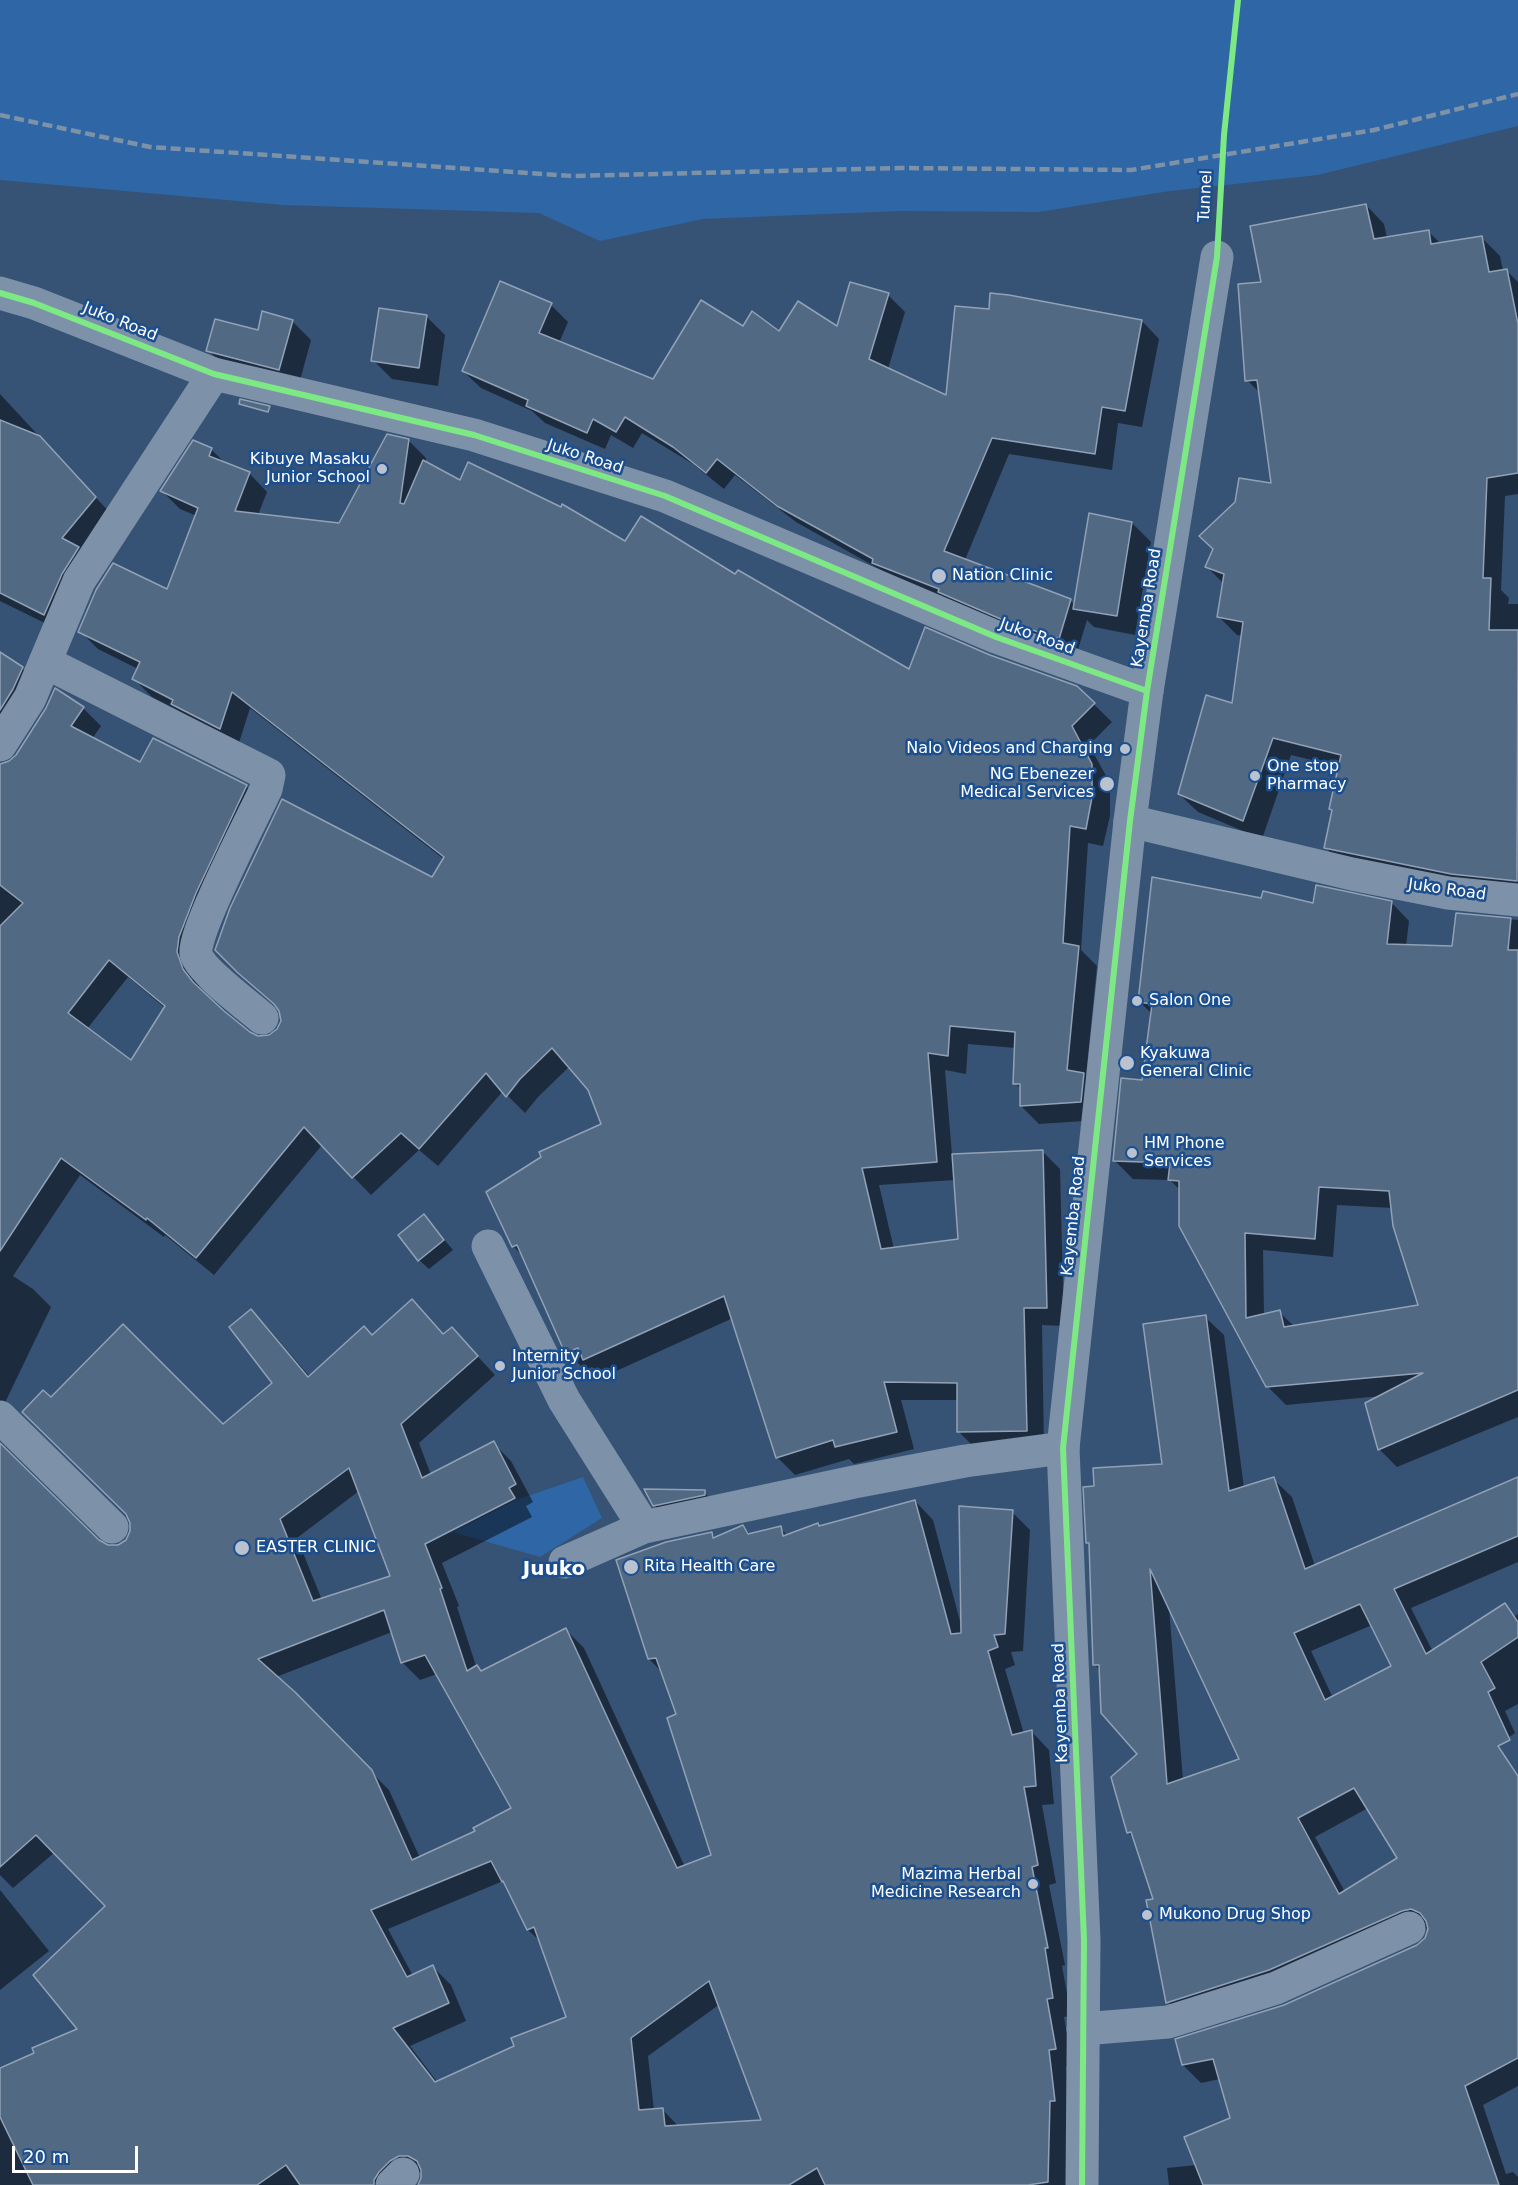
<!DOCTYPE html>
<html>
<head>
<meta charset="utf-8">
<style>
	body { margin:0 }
	#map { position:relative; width:1518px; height:2185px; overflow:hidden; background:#365274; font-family:"DejaVu Sans",sans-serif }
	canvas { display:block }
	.scale { position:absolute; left:12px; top:2146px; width:126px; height:27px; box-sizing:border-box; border:3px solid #fff; border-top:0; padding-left:8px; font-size:18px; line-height:21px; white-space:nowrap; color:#fff; -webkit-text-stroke:4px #1b4f8f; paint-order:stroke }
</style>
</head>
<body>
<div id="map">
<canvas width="1518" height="2185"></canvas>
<div class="scale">20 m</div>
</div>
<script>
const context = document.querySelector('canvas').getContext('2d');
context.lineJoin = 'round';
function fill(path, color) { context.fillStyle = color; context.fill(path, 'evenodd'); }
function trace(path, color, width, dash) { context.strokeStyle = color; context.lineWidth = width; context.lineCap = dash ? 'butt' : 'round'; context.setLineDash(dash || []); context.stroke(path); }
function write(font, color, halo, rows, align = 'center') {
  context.font = font + ' "DejaVu Sans",sans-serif'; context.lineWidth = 5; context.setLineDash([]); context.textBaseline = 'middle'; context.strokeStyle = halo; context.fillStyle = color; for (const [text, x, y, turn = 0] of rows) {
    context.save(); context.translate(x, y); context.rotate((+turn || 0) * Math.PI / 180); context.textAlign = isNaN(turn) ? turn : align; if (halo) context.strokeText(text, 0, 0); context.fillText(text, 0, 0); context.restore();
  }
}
fill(new Path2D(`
	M0 0H1518V126L1318 175 1170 191 1039 212 900 211 703 219 600 241 539 213 283 205 0 180Z
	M583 1477 602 1518 540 1557 453 1532 516 1500Z`), '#2f66a5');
fill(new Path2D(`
	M1366 205 1384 224 1387 238 1428 231 1441 244 1482 238 1500 256 1503 271 1506 270 1518 282V494L1505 496 1501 590 1509 598 1508 604H1518V897L1344 866 1326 848 1333 812 1330 809 1340 767 1291 755 1262 839 1198 812 1179 794 1233 705 1243 636 1237 635 1219 617 1224 584 1207 567 1273 485 1261 394 1247 380 1262 283Z
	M888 295 905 312 888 369 947 398 1142 321 1159 339 1142 427 1118 423 1112 470 1009 454 965 560 1070 600 1076 606 1132 523 1151 542 1135 635 1094 627 1087 620 1076 656 891 579 881 570 796 522 735 475 724 489 693 464 642 433 633 448 611 435 605 449 545 423 532 411 481 388 463 371 551 305 568 322 559 343 653 381 743 328 780 333 838 328Z
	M426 316 445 335 438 386 392 379 373 360Z
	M292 321 311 340 298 388 227 369 208 350Z
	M0 394 113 516 63 632 0 601Z
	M408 440 426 458V463L461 482 626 543 736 577 910 671 989 656 1076 687 1112 722 1089 745 1110 783V816L1103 846 1088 843 1081 950 1097 966 1086 1076 1102 1092 1099 1120 1039 1124 1021 1106V1089L1015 1083 1016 1048 968 1044 966 1074 945 1070 952 1155 1042 1151 1060 1169 1064 1326 1042 1325 1044 1449 977 1450 959 1432 958 1400H901L914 1449 854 1464 849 1459 795 1475 777 1457 733 1318 603 1377 592 1367 585 1370 567 1352 525 1258 513 1246 603 1124 589 1089 570 1066 538 1097 525 1113 503 1091 438 1166 419 1150 371 1195 322 1145 214 1275 165 1235 164 1237 80 1175 13 1276 33 1289 51 1307 0 1413V765L10 763 83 708 101 726 92 739 141 764 246 786 264 804 195 971 200 989 206 997 249 1034 258 1038 270 1037 278 1030 282 1021 281 1010 258 991 217 950 433 879 445 860 250 708 238 746 190 722 179 711 152 697 134 679 138 669 98 649 80 631 168 592 197 516 180 509 162 491 211 449 226 464 249 473 267 492 258 515 339 525ZM128 977 165 1008 131 1062 87 1029ZM955 1180 959 1240 894 1249 879 1185Z
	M0 654 22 668 40 686 0 758Z
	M1263 899 1314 904 1391 902 1409 921 1406 946 1453 947 1457 914 1518 920V1417L1397 1467 1379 1449 1381 1396 1286 1405 1267 1386 1181 1191 1170 1180 1133 1179 1114 1160 1143 1082 1152 1014 1140 1002ZM1337 1205 1393 1208 1420 1306 1295 1327 1279 1312 1264 1315 1263 1250 1333 1257Z
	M424 1216 453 1250 429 1269 419 1260Z
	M251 1311 269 1329 310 1377 372 1337 444 1335 469 1347 495 1375 419 1443 431 1475 493 1443 511 1461 533 1502 526 1506 532 1517 442 1563 459 1606 457 1607 476 1666 482 1672 566 1630 584 1648 685 1867 713 1856 678 1715 662 1672 649 1659 711 1533 716 1538 743 1527 751 1535 780 1528 788 1536 915 1501 933 1520 961 1625 1012 1512 1030 1530 1023 1651 1011 1652 1015 1665 1005 1669 1024 1734 1032 1732 1049 1750 1054 1804 1042 1805 1056 1883 1049 1885 1065 1965 1062 1966 1071 2016 1064 2017 1073 2067H1066L1072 2118 1066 2185H419L423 2173H417L401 2185H0V2070L36 2054 80 2030 107 1906 55 1852 13 1888 0 1875V1445L98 1542 108 1547 118 1546 127 1541 132 1531V1522L51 1399 223 1426 275 1383ZM359 1491 392 1577 322 1600 297 1538ZM392 1632 402 1662 420 1680 437 1674 513 1808 477 1832 420 1858 389 1790 276 1677ZM503 1881 507 1885 528 1930 541 1942 567 2018 516 2047 438 2083 410 2046 466 2021 451 1985 433 1967 413 1976 388 1929ZM720 2004 763 2122 679 2127 663 2110 654 2111 648 2056Z
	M1205 1317 1224 1335 1244 1488 1273 1479 1292 1497 1315 1566 1518 1479V1562L1411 1608 1433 1652 1504 1605 1515 1616 1518 1614V1704L1505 1711 1515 1733 1467 1766 1518 1852V2086L1483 2105 1506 2174 1513 2172 1518 2177V2185H1169L1167 2168 1197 2165 1232 2119 1220 2079 1201 2083 1183 2065 1284 2007 1418 1946 1426 1939 1429 1928 1421 1929 1186 2020 1168 2002 1155 1900 1135 1839 1128 1832 1139 1755 1101 1671 1094 1664 1091 1546 1088 1543 1164 1466ZM1169 1608 1241 1760 1183 1780ZM1372 1625 1393 1666 1333 1698 1311 1651ZM1368 1808 1399 1859 1345 1892 1315 1837Z
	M704 1492 722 1510 672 1523 654 1505Z
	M0 1890 49 1951 0 1990Z`), '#0007');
const building = new Path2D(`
	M1366 204 1374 239 1429 230 1431 244 1482 236 1489 272 1507 269 1518 324V473L1487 478 1483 578H1491L1489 630H1518L1517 881 1451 874 1324 848 1332 810 1329 809 1341 755 1273 738 1243 821 1178 794 1206 695 1232 703 1243 622 1217 617 1224 574 1205 567 1213 549 1199 536 1235 502 1239 478 1271 483 1257 380 1245 381 1238 284 1261 282 1250 226Z
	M500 281 552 303 539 333 653 379 701 300 743 326 752 311 779 331 798 301 837 326 850 282 889 293 869 359 946 395 955 306 989 309 990 293 1009 295 1142 320 1125 411 1102 407 1095 454 992 438 944 551 1071 599 1059 639 1003 620 938 592 939 589 872 563 873 559 777 506 717 459 706 473 673 447 625 417 616 432 593 419 587 433 526 406 528 400 462 371Z
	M379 308 427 315 419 368 371 361Z
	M262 311 293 320 279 370 206 351 215 319 258 330Z
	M240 399 270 406 268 412 239 404Z
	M0 420 40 436 96 497 62 538 79 547 62 574 44 615 0 593Z
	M387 434 409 439 400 503 404 504 423 460 460 480 468 462 561 507 562 504 625 541 641 516 735 574 738 570 909 669 925 627 990 655 1077 686 1095 703 1072 726 1092 764V797L1086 829 1070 826 1063 943 1079 946 1067 1070 1084 1073 1081 1102 1020 1106V1084H1013L1015 1032 950 1026 948 1056 928 1053 937 1162 862 1168 881 1249 958 1239 952 1154 1043 1150 1047 1308H1024L1027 1431 957 1432V1383L884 1382 897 1432 835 1447 833 1440 776 1458 724 1296 583 1360 578 1348 565 1353 517 1245 512 1247 486 1192 541 1157 539 1152 601 1124 588 1090 552 1048 520 1079 506 1097 486 1073 419 1149 401 1133 352 1178 304 1127 196 1258 147 1218 146 1220 61 1158 0 1251V926L23 903 0 885V764L9 761 16 755 46 708 55 688 84 707 71 726 140 762 153 738 247 785 196 893 179 937 177 952 183 969 193 982 224 1011 250 1032 258 1036 269 1035 277 1029 281 1021 279 1011 274 1004 238 973 215 950 230 908 282 799 432 877 444 857 232 692 220 729 171 704 173 700 132 679 140 662 78 632 96 590 113 563 167 589 198 508 160 491 193 440 212 448 209 456 250 472 235 511 339 523ZM109 960 165 1006 131 1060 68 1013Z
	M1089 513 1132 522 1117 616 1073 609Z
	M0 652 23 667 13 689 0 710Z
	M1152 877 1261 898 1263 891 1313 903 1316 885 1392 901 1387 944 1452 946 1456 913 1511 918 1508 950H1518V1390L1378 1450 1365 1403 1423 1373 1266 1387 1179 1226V1181L1168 1180 1170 1163 1113 1161 1121 1078 1142 1080 1152 1004 1138 1002ZM1319 1187 1389 1191 1393 1226 1418 1305 1284 1327 1280 1310 1246 1318 1245 1233 1315 1239Z
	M424 1214 444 1240 418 1261 398 1235Z
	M412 1299 443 1334 452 1327 478 1356 401 1424 422 1478 494 1441 516 1484 509 1488 515 1498 425 1544 442 1588 440 1589 467 1671 477 1665 481 1671 566 1628 677 1868 711 1855 667 1718 676 1714 656 1658 648 1659 616 1560 666 1542 712 1532 713 1538 743 1525 748 1534 781 1526 783 1536 818 1523 819 1526 915 1500 951 1634 961 1633 959 1506 1013 1510 1005 1634 994 1635 998 1647 988 1651 1012 1735 1032 1730 1036 1786 1024 1787 1038 1865 1032 1867 1048 1948H1045L1053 1998 1047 1999 1056 2049 1049 2050 1055 2101H1050L1048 2182 1028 2185H825L817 2168 789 2185H418L421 2178V2170L417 2161 408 2156H399L390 2161 379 2172 374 2180V2185H300L286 2165 257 2185H33L0 2117V2068L34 2053 32 2048 77 2029 33 1975 105 1906 36 1835 0 1867V1443L99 1540 108 1545H118L126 1540 130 1531V1523L126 1514 22 1412 43 1390 51 1397 123 1324 223 1424 272 1383 229 1327 251 1309 308 1377 364 1326 372 1335ZM349 1468 390 1576 313 1601 280 1519ZM384 1610 401 1663 425 1655 511 1808 473 1828 475 1831 412 1860 372 1770 295 1692 258 1659ZM491 1861 502 1882 503 1881 527 1930 534 1927 566 2017 511 2038 514 2046 435 2082 393 2028 449 2003 433 1965 407 1977 371 1910ZM709 1981 761 2120 665 2126 663 2108 639 2110 631 2038Z
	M1206 1315 1229 1491 1274 1477 1305 1569 1518 1477V1536L1394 1589 1426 1654 1505 1603 1518 1622V1637L1481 1662 1495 1688 1488 1692 1510 1740 1498 1746 1518 1776V2058L1465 2086 1499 2185H1203L1184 2137 1230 2118 1213 2059 1182 2065 1175 2039 1284 2005 1417 1945 1425 1938 1428 1929 1426 1921 1420 1913 1411 1909 1402 1911 1269 1970 1166 2003 1146 1900 1153 1899 1131 1832 1127 1833 1111 1777 1137 1754 1101 1713 1099 1665H1093L1089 1543H1086L1083 1487 1094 1486 1093 1468 1162 1464 1143 1324ZM1150 1569 1239 1759 1167 1784 1163 1732ZM1360 1604 1391 1666 1325 1700 1294 1633ZM1354 1788 1397 1858 1339 1894 1298 1818Z
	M644 1489 705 1490V1495L653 1506Z`);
fill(building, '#526984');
trace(building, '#92a2b6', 1.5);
trace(new Path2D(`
	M45 662 269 775 266 789C255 813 191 936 196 954 200 970 248 1006 262 1018
	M1147 691 1217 257
	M0 745 30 698 79 581 214 374
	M1130 821 1352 874 1448 893 1518 900
	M488 1246 564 1400 644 1527
	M0 1417 112 1527
	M565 1562 644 1527 854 1482 965 1461 1063 1448
	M1083 2029 1168 2022 1276 1988 1409 1928
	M392 2185 403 2174`), '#7d92a8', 33);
trace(new Path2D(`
	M0 293 34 303 214 374 474 435 665 496 996 637 1147 691 1130 821 1063 1448 1084 1940 1082 2185`), '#7d92a8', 33);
trace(new Path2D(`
	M0 115 150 147 573 176 900 168 1131 170 1374 130 1518 94`), '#7e92a7', 4.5, [10, 4.5]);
trace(new Path2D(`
	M0 293 34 303 214 374 474 435 665 496 996 637 1147 691
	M1082 2185 1084 1940 1063 1448 1130 821 1147 691 1217 257 1224 135 1238 0`), '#7ce984', 6);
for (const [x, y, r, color] of [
	[382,469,6,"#b9c2ce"],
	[939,576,8,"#b9c2ce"],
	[1125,749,6,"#b9c2ce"],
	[1255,776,6,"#b9c2ce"],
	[1107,784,8,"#b9c2ce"],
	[1137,1001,6,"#b9c2ce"],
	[1127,1063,8,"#b9c2ce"],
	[1132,1153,6,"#b9c2ce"],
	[500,1366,6,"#b9c2ce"],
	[242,1548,8,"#b9c2ce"],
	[631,1567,8,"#b9c2ce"],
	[1033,1884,6,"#b9c2ce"],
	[1147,1915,6,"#b9c2ce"]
]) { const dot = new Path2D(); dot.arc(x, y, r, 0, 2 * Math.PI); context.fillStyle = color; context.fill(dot); trace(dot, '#1b4f8f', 2); }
write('16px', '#fff', '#1b4f8f', [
	["Tunnel",1206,196,-87],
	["Juko Road",120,322,22],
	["Juko Road",585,457,18],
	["Kayemba Road",1147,608,-81],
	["Juko Road",1037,637,20],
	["Juko Road",1447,890,8],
	["Kayemba Road",1074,1216,-84],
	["Kayemba Road",1061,1703,-92]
]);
write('16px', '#fff', '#1b4f8f', [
	["Kibuye Masaku",370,460,"right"],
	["Junior School",370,478,"right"],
	["Nation Clinic",952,576],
	["Nalo Videos and Charging",1113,749,"right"],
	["One stop",1267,767],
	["Pharmacy",1267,785],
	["NG Ebenezer",1094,775,"right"],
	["Medical Services",1094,793,"right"],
	["Salon One",1149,1001],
	["Kyakuwa",1140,1054],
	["General Clinic",1140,1072],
	["HM Phone",1144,1144],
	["Services",1144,1162],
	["Internity",512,1357],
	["Junior School",512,1375],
	["EASTER CLINIC",256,1548],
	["Rita Health Care",644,1567],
	["Mazima Herbal",1021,1875,"right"],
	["Medicine Research",1021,1893,"right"],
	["Mukono Drug Shop",1159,1915]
], 'left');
write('bold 20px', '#fff', '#1b4f8f', [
	["Juuko",554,1570]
]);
</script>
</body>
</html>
